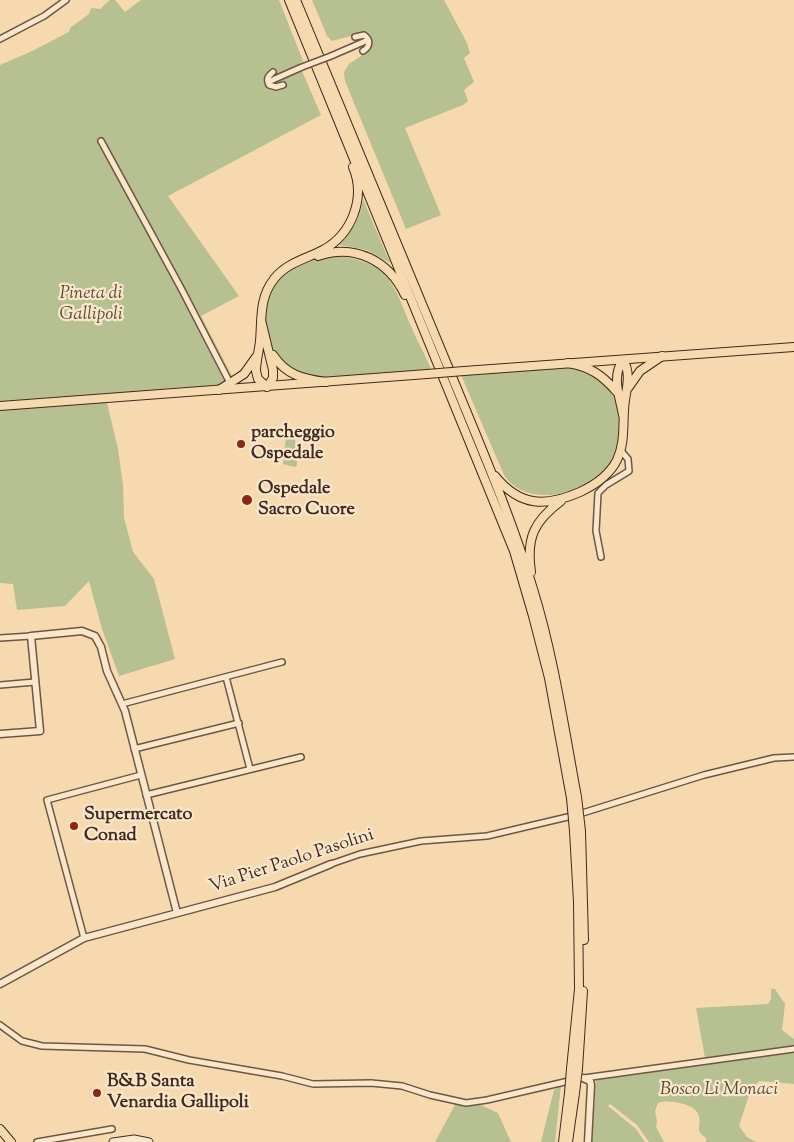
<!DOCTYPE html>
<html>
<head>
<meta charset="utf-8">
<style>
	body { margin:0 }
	canvas { display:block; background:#f6d9af }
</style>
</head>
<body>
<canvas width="794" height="1142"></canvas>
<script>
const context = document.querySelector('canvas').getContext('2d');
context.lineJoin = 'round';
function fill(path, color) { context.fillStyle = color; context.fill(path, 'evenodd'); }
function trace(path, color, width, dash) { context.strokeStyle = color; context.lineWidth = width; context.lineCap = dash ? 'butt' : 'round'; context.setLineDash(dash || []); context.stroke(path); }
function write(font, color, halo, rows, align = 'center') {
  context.font = font + ' "Sorts Mill Goudy",serif'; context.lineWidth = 4.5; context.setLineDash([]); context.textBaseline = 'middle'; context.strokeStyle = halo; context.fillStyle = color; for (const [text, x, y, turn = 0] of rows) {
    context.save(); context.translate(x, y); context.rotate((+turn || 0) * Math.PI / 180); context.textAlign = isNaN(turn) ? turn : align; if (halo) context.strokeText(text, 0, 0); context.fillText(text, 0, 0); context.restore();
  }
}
fill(new Path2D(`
	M110 0H115L125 12 141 0H279L303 61 299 64 321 115 168 196 239 296 201 316 233 378 219 385 209 387H184L120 393 107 403 118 449 123 485 124 518 133 552 154 579 175 659 119 676 102 629 89 581 65 606 17 610 13 584 0 583V65L30 52 69 32 70 28 89 14 91 8 100 9Z
	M312 0H444L467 43 470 53 464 58 474 82 464 90 468 101 463 105 405 128 441 215 406 229 345 81 344 72 349 64 370 50C373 43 372 36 365 32L332 41 327 36Z
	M363 199 390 263 367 250 339 245C352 231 361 218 363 199Z
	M332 255C386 262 391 276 410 324 416 339 425 354 431 369 406 371 381 373 355 375 342 377 327 379 314 378 307 377 294 373 289 369 276 360 271 348 268 334 267 329 265 324 265 319 261 282 299 258 332 255Z
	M568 366C576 369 590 370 597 375 600 376 603 381 605 383 608 387 613 391 615 395 625 415 621 451 608 468 586 495 525 509 504 475L461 375Z
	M286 438 295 439 297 465 295 467 283 464Z
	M771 989H775L785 1004 782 1030 794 1039V1047L705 1058 696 1008 768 1004 771 999Z
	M794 1051V1084L759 1081 750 1092 739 1126 747 1137 756 1142H706V1138C693 1129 703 1125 698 1114 695 1104 667 1099 658 1103L655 1111 657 1121 656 1127 664 1142H649L637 1125 610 1104 608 1106 636 1129 645 1142H592L596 1078Z
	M561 1085 555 1142H541L554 1090Z
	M456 1103 481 1105 498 1113 511 1142H435Z`), '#b6c090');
const minor = new Path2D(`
	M355 37 364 35C371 40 370 47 363 51
	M0 39 44 16 66 0
	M331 56 368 40
	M273 72C268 76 266 79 269 85L276 87 283 85
	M268 82 302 67
	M101 141 182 290 230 383
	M601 557 596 531 598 493 606 485 629 471 628 459 621 451
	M0 638 31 636
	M226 677 250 769
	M0 685 35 682
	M122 704 282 662
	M134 749 239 723
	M146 795 301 757
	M331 864 360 854 421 841 487 836 576 815 704 775 774 758 794 757
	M84 938 47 800 141 775
	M0 1025 22 1041 42 1046 145 1049 189 1060 282 1076 313 1084 371 1083 402 1086 430 1095 466 1103 487 1100 573 1080
	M584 1078 794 1049
	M37 1142 112 1129`);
const tertiary = new Path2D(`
	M0 734 40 731 31 636 82 631 95 636 101 647 107 671 125 711 177 913
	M0 984 84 938 275 887 331 864
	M583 1078 590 1081 591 1085 588 1142`);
const secondary = new Path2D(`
	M113 1142 134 1139 149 1142`);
const primary = new Path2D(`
	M464 371 794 347
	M0 406 427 374
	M0 1129 11 1142`);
const trunk = new Path2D(`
	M289 0 514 551 533 616 549 678 571 798
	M296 0C347 125 400 249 451 374 480 445 511 516 533 589 554 657 564 727 577 797
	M318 256C355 243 389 261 405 295
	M261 320 273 370V378L267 387 258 379 256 371C256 361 259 351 260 341 262 318 259 298 274 279 286 263 306 259 323 250 352 234 366 198 353 167
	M273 355C286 375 303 379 326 382
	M568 363C591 367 602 375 617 392
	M628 388 640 371 662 356
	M219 390 244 374 256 357
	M495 476C520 507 546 507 580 492 595 485 609 476 617 460 626 441 622 421 625 400 627 387 631 372 623 360 611 377 620 397 623 415
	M531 572C526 538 534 521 561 501
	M581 831 584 940
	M571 1069 579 989 578 902 574 831
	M578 1069 583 991
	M563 1142 569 1093
	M568 1142 575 1093`);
trace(minor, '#6e5642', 8);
trace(tertiary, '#6e5642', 9);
trace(secondary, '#402a1e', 9);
trace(primary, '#402a1e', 10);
trace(trunk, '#402a1e', 10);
trace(minor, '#f9e6cb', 5);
trace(tertiary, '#f9e6cb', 6);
trace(secondary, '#f9e6cb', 7);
trace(primary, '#f6d9af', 8);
trace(trunk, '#f6d9af', 8);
const minorBridge = new Path2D(`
	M302 67 331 56`);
const primaryBridge = new Path2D(`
	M427 374 464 371`);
const trunkBridge = new Path2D(`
	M577 797 581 831
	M571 798 574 831
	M569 1093 571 1069
	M575 1093 578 1069`);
trace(minorBridge, '#6e5642', 8, []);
trace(primaryBridge, '#402a1e', 10, []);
trace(trunkBridge, '#402a1e', 10, []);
trace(minorBridge, '#f9e6cb', 5);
trace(primaryBridge, '#f6d9af', 8);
trace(trunkBridge, '#f6d9af', 8);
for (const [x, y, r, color] of [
	[241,444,5,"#8f2418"],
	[247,500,6,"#8f2418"],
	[74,826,5,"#8f2418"],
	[97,1093,5,"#8f2418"]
]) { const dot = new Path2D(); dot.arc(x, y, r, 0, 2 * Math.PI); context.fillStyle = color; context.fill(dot); trace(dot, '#f9e6cb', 2); }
write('italic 18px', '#584835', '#f9e6cb', [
	["Pineta di",91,295],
	["Gallipoli",91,316],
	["Bosco Li Monaci",719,1091]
]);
write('bold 18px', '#402a1e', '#f9e6cb', [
	["parcheggio",251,434],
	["Ospedale",251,455],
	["Ospedale",258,490],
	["Sacro Cuore",258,511],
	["Supermercato",84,816],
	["Conad",84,837],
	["B&B Santa",107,1083],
	["Venardia Gallipoli",107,1104]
], 'left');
write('18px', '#402a1e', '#f9e6cb', [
	["Via Pier Paolo Pasolini",292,862,-18]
]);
</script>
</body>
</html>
